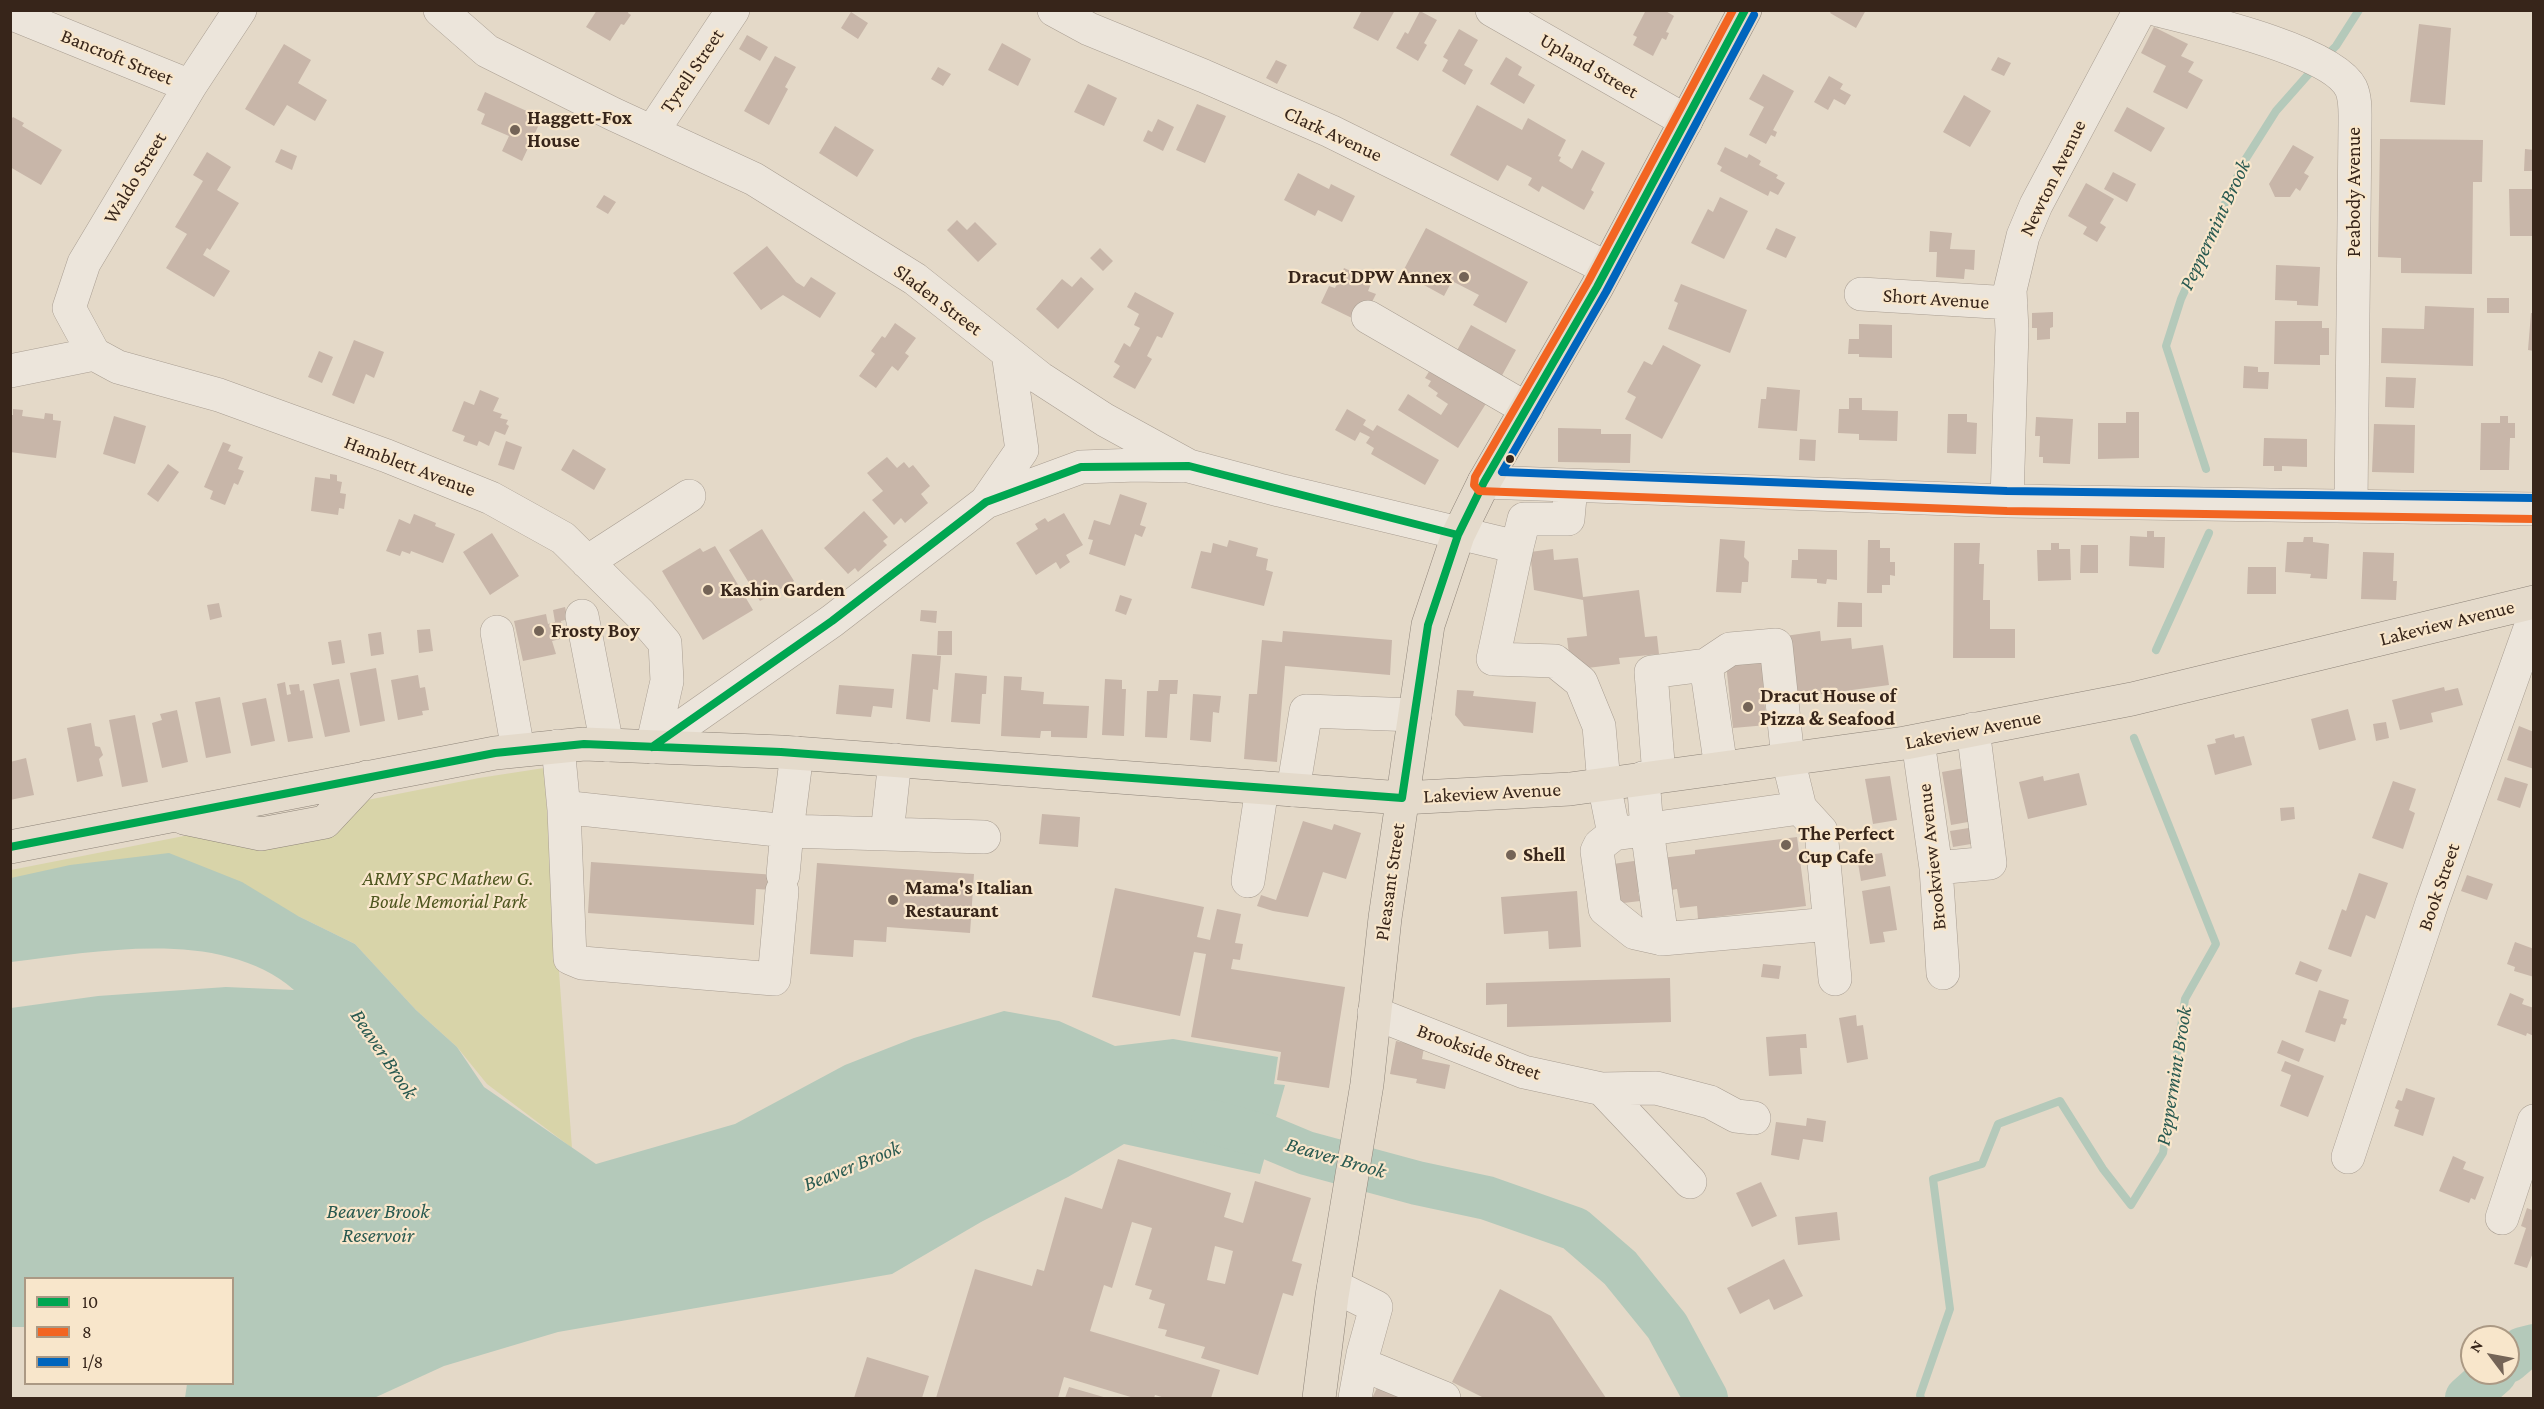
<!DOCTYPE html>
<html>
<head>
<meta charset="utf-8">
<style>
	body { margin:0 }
	#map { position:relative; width:2544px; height:1409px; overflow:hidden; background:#e4d9c8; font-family:"Crimson Pro",serif }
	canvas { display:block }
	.frame { position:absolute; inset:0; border:12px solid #37251a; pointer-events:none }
	.legend { position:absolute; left:24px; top:1277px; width:210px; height:108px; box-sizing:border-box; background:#f8e6cb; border:2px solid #ab9984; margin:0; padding:8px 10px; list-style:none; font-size:18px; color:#37251a }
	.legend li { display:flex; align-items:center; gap:12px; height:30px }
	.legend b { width:30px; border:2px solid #ab9984 }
	.north { position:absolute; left:2460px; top:1325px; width:60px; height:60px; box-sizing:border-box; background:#f8e6cb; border:2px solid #ab9984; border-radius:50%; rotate:302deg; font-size:16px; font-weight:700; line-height:24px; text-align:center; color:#37251a }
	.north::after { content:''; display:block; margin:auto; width:21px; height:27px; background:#746457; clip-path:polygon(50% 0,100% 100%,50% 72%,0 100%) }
</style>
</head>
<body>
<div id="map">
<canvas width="2544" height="1409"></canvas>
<div class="frame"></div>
<ul class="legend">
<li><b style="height:8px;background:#00a651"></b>10</li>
<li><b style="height:8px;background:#f26522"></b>8</li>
<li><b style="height:8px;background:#0065bd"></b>1/8</li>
</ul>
<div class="north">N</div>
</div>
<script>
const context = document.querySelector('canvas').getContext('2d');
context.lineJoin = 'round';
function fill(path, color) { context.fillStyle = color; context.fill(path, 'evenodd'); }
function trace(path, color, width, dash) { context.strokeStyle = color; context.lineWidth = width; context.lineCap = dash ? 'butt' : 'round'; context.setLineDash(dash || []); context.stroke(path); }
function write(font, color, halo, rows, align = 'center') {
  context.font = font + ' "Crimson Pro",serif'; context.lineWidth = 4.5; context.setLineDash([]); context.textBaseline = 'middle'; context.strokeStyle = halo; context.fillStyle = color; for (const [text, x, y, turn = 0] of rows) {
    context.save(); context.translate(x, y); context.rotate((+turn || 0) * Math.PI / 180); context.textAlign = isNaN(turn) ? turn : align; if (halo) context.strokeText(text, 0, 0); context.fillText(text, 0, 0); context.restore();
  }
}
fill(new Path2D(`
	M544 768 572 1148 487 1084 457 1047 416 1010 355 944 298 916 11 878V870L479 778Z`), '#d8d4a9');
fill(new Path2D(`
	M169 853 242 882 298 916 355 944 416 1010 457 1047 484 1087 596 1164 735 1124 845 1065 914 1038 1004 1011 1059 1021 1115 1046 1173 1039 1278 1057 1274 1084 1285 1085 1260 1174 1124 1144 1068 1177 981 1222 892 1274 558 1332 444 1366 374 1398H185L187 1384H232V1278H26L25 1327H10L11 1008 98 996 226 987 294 990C221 927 98 952 11 962V878L70 865Z`), '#b4c9ba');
trace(new Path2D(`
	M2325 57 2336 46 2359 10
	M2206 469 2166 346 2181 299 2245 160 2276 111 2314 68
	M2156 650 2209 533
	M1921 1398 1920 1395 1950 1309 1933 1179 1982 1164 1998 1124 2060 1101 2103 1169 2131 1205 2163 1153 2185 999 2216 944 2134 738`), '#b4c9ba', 8);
trace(new Path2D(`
	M1213 1122 1270 1138 1306 1153 1417 1183 1487 1198 1575 1229 1620 1268 1667 1326 1706 1398
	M2508 1361 2522 1349 2534 1346
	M2467 1398 2495 1373`), '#b4c9ba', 44);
fill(new Path2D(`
	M597 10H629L628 13 631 15 624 25 621 24 610 41 586 27Z
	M1362 10H1395L1378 41 1353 28Z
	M1646 10H1664L1674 16 1666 32 1669 33 1666 40 1662 38 1653 56 1633 45 1637 37 1633 35Z
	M1832 10H1866L1856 28 1830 13Z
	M1420 11 1437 20 1424 43 1427 45 1418 61 1396 48 1405 32 1408 34Z
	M851 12 868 23 858 39 841 28Z
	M2419 24 2451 28 2445 105 2410 102Z
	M2154 27 2188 44 2181 56 2194 62 2188 72 2203 80 2187 109 2153 92 2166 66 2141 53Z
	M1459 29 1478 40 1464 65 1473 70 1465 85 1442 71 1448 60 1443 57Z
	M747 35 768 47 760 61 739 49Z
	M1002 43 1031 59 1018 86 988 70Z
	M284 44 311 60 298 83 327 100 315 121 287 105 274 126 245 109Z
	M775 56 796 67 785 87 788 89 769 125 744 111Z
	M1506 57 1522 67 1518 75 1535 85 1524 104 1490 84Z
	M1998 57 2011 63 2004 76 1991 70Z
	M1276 60 1287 65 1277 84 1266 78Z
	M938 67 951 74 943 86 931 79Z
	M1763 74 1794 91 1773 130 1777 132 1775 137 1771 135 1766 144 1749 135 1764 107 1749 99Z
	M1829 76 1843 84 1840 89 1851 95 1845 105 1834 99 1828 110 1814 102Z
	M1088 84 1117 98 1104 126 1074 112Z
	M485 92 542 118 522 161 502 151 509 136 481 124 485 114 477 110Z
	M1964 95 1991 111 1970 147 1943 132Z
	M1197 104 1226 116 1205 163 1176 150Z
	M1477 105 1522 130 1528 118 1566 140 1558 156 1561 157 1559 161 1572 169 1582 150 1605 163 1591 190 1594 192 1584 210 1542 186 1539 192 1528 185 1532 178 1507 165 1498 181 1450 155Z
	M2127 107 2165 128 2151 152 2114 131Z
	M13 117 24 123 22 126 62 150 41 185 10 167V121Z
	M1158 119 1174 127 1163 151 1143 141 1148 130 1152 132Z
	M835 126 874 150 857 177 819 153Z
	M2380 139 2483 140 2482 182H2473L2472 274 2401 273V258L2378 257Z
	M2293 145 2314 157 2304 173 2309 176 2300 191 2296 188 2290 197H2275L2269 184Z
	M1725 147 1747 158 1749 154 1761 161 1759 165 1778 175 1776 178 1785 183 1778 195 1770 191 1768 196 1720 171 1722 167 1717 164Z
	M281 149 297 156 292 170 275 162Z
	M2525 149 2534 150V171H2524Z
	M207 152 231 167 217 190 239 203 210 250 207 248 203 255 230 271 214 297 166 268 187 234 175 227 203 181 193 175Z
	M2113 172 2136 184 2127 202 2104 189Z
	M1298 173 1329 189 1331 184 1355 196 1342 222 1318 210 1315 216 1284 200Z
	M2086 183 2114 199 2100 223 2106 227 2097 242 2083 234 2087 227 2068 216Z
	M2509 189H2534V236H2510Z
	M604 195 616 202 608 214 596 207Z
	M1720 197 1748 211 1724 259 1691 243 1708 209 1713 212Z
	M957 220 967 230 975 222 997 244 978 262 947 230Z
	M1426 228 1528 282 1506 323 1473 305 1479 295 1452 281 1444 296 1402 273Z
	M1776 228 1796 237 1786 258 1766 249Z
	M1930 231 1952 233 1950 249 1975 250 1974 270 1965 269 1964 279 1936 277 1937 252H1929Z
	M767 246 796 282 804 287 811 277 836 293 820 318 783 295 761 310 733 273Z
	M1100 248 1113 261 1103 271 1090 258Z
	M2276 265 2320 267 2318 306 2297 305V301L2275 300Z
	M1344 268 1372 281 1368 291 1376 294 1367 312 1354 319 1321 303 1329 286 1335 288Z
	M1081 277 1094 289 1058 329 1036 309 1062 279 1072 287Z
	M1681 284 1747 310 1730 353 1668 329 1678 303 1674 301Z
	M1135 292 1174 313 1162 338 1157 336 1147 356 1152 359 1135 389 1113 377 1120 366 1114 362 1124 343 1130 347 1140 328 1134 325 1139 314 1127 307Z
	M2487 298H2509V313H2487Z
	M2425 306 2474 308 2473 366 2381 363 2382 328 2424 329Z
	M2053 312V327L2050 328V339L2037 340V328H2032V313Z
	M2531 313H2534V351L2528 350Z
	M2275 321H2322V328H2329V355H2320V365L2274 364Z
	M895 323 916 338 905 353 909 356 898 371 892 366 876 388 859 376 875 354 871 351 882 336 885 338Z
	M1859 324 1892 325V358L1859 357V354H1848L1849 339H1859Z
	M1471 325 1516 350 1500 379 1455 354Z
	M354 340 384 352 374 378 366 374 354 404 332 395Z
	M1663 345 1701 365 1662 439 1625 419 1636 397 1627 392 1644 361 1652 365Z
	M319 351 333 357 322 383 308 377Z
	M2244 366 2258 367V372H2269L2268 389 2243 388Z
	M1430 370 1487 402 1458 448 1398 410 1408 394 1441 415 1448 404 1436 396 1438 393 1428 386 1431 381 1425 378Z
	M2386 377 2416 378 2414 408 2385 407Z
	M1767 387 1800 390 1797 431 1758 428 1761 399H1766Z
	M480 390 499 398 493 411 502 414 500 418 508 420 506 424 509 426 505 435 495 431 489 446 479 441 477 446 463 441 465 436 452 431 464 401 474 405Z
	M1849 398H1862V410L1898 411 1897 441 1859 440V434L1838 433 1839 409H1849Z
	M13 409 23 410 22 416 44 419 45 413 53 414V420L61 421 56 458 10 452V415H13Z
	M1347 409 1366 420 1363 425 1373 431 1377 425 1439 460 1425 485 1371 454 1374 448 1366 443 1370 437 1360 432 1355 441 1335 430Z
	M2126 412H2139V458L2098 459V423H2126Z
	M1948 414H1967V422L1977 423 1976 454 1947 453Z
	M114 416 146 426 135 464 103 454Z
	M2500 416H2508V423H2515V438H2510L2509 470H2480L2481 423H2500Z
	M2036 417 2073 419 2070 464 2043 463V457H2039L2040 436H2035Z
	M2374 424 2415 425 2414 473 2372 472Z
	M1558 428 1601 429V434H1631L1630 463 1558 462Z
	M2264 438 2307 439V467L2282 466V471H2274V466H2263Z
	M1800 439 1816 440 1815 461 1799 460Z
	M506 441 522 447 514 470 498 465Z
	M223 442 231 445 228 451 243 457 238 469 244 471 238 485 234 483 225 505 210 499 213 491 204 487Z
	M573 449 606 469 594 490 561 470Z
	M887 457 897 468 904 462 909 468 913 465 930 486 921 494 928 503 905 523 901 518 894 525 872 500 883 491 867 473Z
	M168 464 179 472 158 502 147 494Z
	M330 474 337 475V481L342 482 340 493 346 494 344 509 339 508 338 515 311 511 315 477 330 479Z
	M1120 494 1147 503 1140 525 1146 527 1142 537 1135 534 1125 566 1089 554 1093 540 1088 539 1094 520 1110 525Z
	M864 511 888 537 883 541 887 545 858 572 855 568 848 574 824 548Z
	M1064 513 1083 545 1066 555 1070 562 1060 569 1056 562 1036 575 1016 543 1038 529 1035 524 1045 518 1048 522Z
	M414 514 436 523 435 526 455 534 443 563 411 551 410 554 402 551 400 556 386 551 399 519 410 524Z
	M762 529 794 581 760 601 729 550Z
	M2147 531H2154V537H2165L2164 568 2129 566 2130 536 2147 537Z
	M492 533 519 576 490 595 463 552Z
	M2304 537H2313V542L2329 544 2327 579 2310 578 2311 574 2285 572 2287 542H2303Z
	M1720 539 1745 541 1744 557 1749 562 1748 582H1742L1741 593 1716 592Z
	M1229 540 1258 548 1256 556 1268 559 1266 570 1273 572 1264 606 1191 588 1201 551 1211 553 1213 543 1227 547Z
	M1868 540H1880V548H1890V562H1895V576L1890 575V585H1882V593H1867Z
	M1954 543H1980L1979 564H1984L1983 600H1990V629H2015V658H1953Z
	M2051 543H2059V549H2070L2071 580 2038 581 2037 550H2051Z
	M2081 545H2098V573H2080Z
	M715 546 753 610 703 640 662 571 700 548 703 552Z
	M1553 549 1554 560 1578 558 1583 597 1639 590 1645 637 1657 636 1659 654 1619 658 1620 664 1571 670 1567 638 1587 636 1583 600 1534 590 1530 552Z
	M1798 549 1837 550V580L1827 579 1826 584 1817 583V579L1791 578 1792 560H1798Z
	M2363 552 2394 553 2393 581H2397L2396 600 2361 599Z
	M2248 567H2276V594H2247Z
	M1120 595 1132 599 1126 615 1115 611Z
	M1838 602 1862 603V627H1837Z
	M219 603 222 617 210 620 207 605Z
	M565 607 568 619 561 621 564 638 552 641 556 654 523 661 514 621 546 614 548 624 555 622 553 610Z
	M921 610 937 611 936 623 920 621Z
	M430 629 433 651 419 653 417 630Z
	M938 631H952V655H937Z
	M1283 631 1392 640 1390 675 1285 666 1277 762 1244 759 1249 694H1257L1262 640 1282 642Z
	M1820 631 1821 641 1851 638 1852 649 1883 645 1889 685 1793 698 1785 636Z
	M381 632 384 654 371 656 368 634Z
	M341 640 345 663 332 665 328 642Z
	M912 654 941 656 938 690 933 689 930 722 906 719Z
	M1766 659 1769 689 1763 690 1767 725 1733 728 1726 664Z
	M376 668 385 721 360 726 350 673Z
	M955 673 987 676 986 694H982L980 724 951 722Z
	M418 675 420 688 425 687 429 710 422 711 423 715 398 720 391 680Z
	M1004 676 1022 677 1021 690 1044 692 1043 704 1089 706 1087 738 1051 737V731H1041L1040 738 1001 736Z
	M339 679 350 732 325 737 313 684Z
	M1105 679 1122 680V689H1126L1124 736 1102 735Z
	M1159 680H1178L1177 694H1170L1167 738 1145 737 1147 691H1158Z
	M285 682 287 695 291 694 289 685 299 684 300 691 304 690 313 738 288 742 277 684Z
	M839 685 894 689 892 708 873 706 871 717 836 714Z
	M2444 687 2445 691 2458 688 2463 705 2431 713 2433 722 2400 730 2392 700Z
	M1457 690 1474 691 1473 696 1536 702 1533 733 1464 726 1455 715Z
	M1193 694 1221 696 1219 713 1213 712 1211 742 1190 740Z
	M220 697 231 753 206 758 195 702Z
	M266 698 275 741 251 746 242 703Z
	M2348 709 2356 740 2319 750 2311 719Z
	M177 710 188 762 162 768 152 723 162 720 160 714Z
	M135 715 148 782 122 787 109 720Z
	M2386 722 2389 738 2376 741 2373 724Z
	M91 723 95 746 100 747 103 755 99 759 103 776 77 782 67 728Z
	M2519 726 2534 732V769L2507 760Z
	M2234 734 2235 738 2244 736 2252 765 2215 775 2207 745 2216 743 2215 739Z
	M26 758 34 795 10 800V762Z
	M1964 768 1979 820 1951 825 1942 772Z
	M2079 773 2087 805 2028 819 2019 782 2043 776 2044 781Z
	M1890 776 1897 820 1873 824 1865 779Z
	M2505 777 2528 784 2520 808 2497 800Z
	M2393 781 2416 789 2409 810 2415 813 2403 849 2372 838Z
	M2294 807 2295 819 2281 821 2280 808Z
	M1042 814 1080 817 1078 847 1039 844Z
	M1303 821 1332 830 1334 824 1361 833 1346 879 1323 872 1308 917 1273 911 1257 906 1261 895 1276 900Z
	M1975 827 1977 843 1953 847 1950 831Z
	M1797 837 1806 906 1698 919 1697 906 1680 908 1677 889 1665 891 1661 858 1695 854V850Z
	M1882 853 1886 876 1861 881 1857 857Z
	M1641 860 1645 891 1638 892 1640 901 1607 905 1606 865Z
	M591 862 790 876 789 891 756 889 754 925 588 913Z
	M817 863 974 874 970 933 887 927 886 942 854 940 853 957 810 954Z
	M2359 873 2388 883 2375 919 2366 915 2351 957 2328 949 2342 909 2346 911Z
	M2467 875 2493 884 2487 900 2461 891Z
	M1890 886 1897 930 1883 932 1885 942 1870 944 1862 891Z
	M1115 888 1204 907 1197 937 1210 940 1217 909 1241 914 1235 943 1243 944 1240 960 1233 959 1231 969 1345 987 1329 1088 1277 1080 1281 1052 1191 1037 1206 954 1194 952 1180 1016 1092 997Z
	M1577 891 1581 947 1549 949 1548 931 1504 934 1501 897Z
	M2515 942 2534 949V977L2514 971 2515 967 2507 964Z
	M2300 961 2322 970 2317 982 2295 974Z
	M1763 964 1781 966 1779 979 1761 977Z
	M1670 978 1671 1022 1507 1027V1004L1486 1005V983Z
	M2319 990 2349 1000 2343 1018 2347 1019 2345 1025 2341 1024 2335 1042 2305 1032Z
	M2510 993 2524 999 2522 1004 2534 1008V1036L2527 1033 2526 1036 2497 1025Z
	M1856 1015 1857 1026 1863 1025 1868 1059 1847 1063 1839 1018Z
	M1806 1034 1807 1048H1800L1802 1074 1769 1076 1766 1037Z
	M2282 1040 2304 1049 2299 1062 2277 1053Z
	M1396 1041 1424 1047 1422 1059 1450 1065 1445 1089 1416 1083 1417 1079 1390 1074Z
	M2285 1061 2324 1076 2308 1117 2280 1106 2291 1075 2281 1071Z
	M2406 1088 2435 1098 2423 1136 2394 1126 2399 1110 2395 1108 2398 1100 2402 1101Z
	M1807 1118 1826 1121 1823 1142 1803 1139 1799 1160 1771 1155 1776 1122 1806 1126Z
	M2453 1156 2466 1162 2463 1169 2484 1177 2475 1200 2471 1198 2469 1203 2439 1191Z
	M1118 1159 1231 1193 1224 1217 1243 1223 1255 1181 1311 1198 1292 1261 1302 1264 1293 1296 1283 1293 1258 1375 1201 1358 1205 1347 1165 1336 1167 1330 1158 1328 1165 1304 1149 1299 1152 1290 1135 1285 1152 1228 1132 1222 1112 1288 1104 1285 1090 1331 1220 1370 1211 1398H1165L1155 1395 1154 1398H1134L1064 1377 1058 1398H936L975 1269 1032 1286 1037 1269 1044 1271 1065 1197 1102 1209ZM1215 1246 1233 1251 1225 1284 1207 1280Z
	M1761 1182 1777 1216 1752 1227 1736 1193Z
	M2534 1206V1250L2527 1268 2514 1264 2526 1228 2521 1226 2527 1208 2532 1210Z
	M1837 1212 1840 1240 1798 1245 1795 1217Z
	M1784 1259 1803 1296 1774 1310 1769 1299 1740 1314 1727 1288Z
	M1500 1289 1551 1316 1606 1398H1484L1452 1382Z
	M867 1357 929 1376 922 1398H854Z
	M1381 1380 1416 1398H1372Z
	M1069 1387 1107 1398H1065Z`), '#c8b6a9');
const minor = new Path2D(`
	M440 10 487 51 613 114 754 179 915 279 1040 378 1105 420 1189 466 1279 490 1517 547 1524 519H1568L1571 486
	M1054 10 1089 29 1204 76 1330 131 1607 268
	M1492 10 1686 121
	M2158 10C2198 20 2333 51 2351 88 2356 99 2355 113 2355 124L2351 506
	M10 13 190 86
	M652 132 733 10
	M1861 294 2011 303
	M1368 317 1527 409
	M94 354 69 308 84 263 190 86 240 10
	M10 371 94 354 118 367 219 395 387 456 491 498 563 538 640 614 665 643 667 681 652 747
	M1484 482 2007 501 2534 509
	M2007 501 2012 330 2010 290 2023 236 2036 205 2140 10
	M986 502 1081 467 1137 465 1182 466
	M1517 547 1493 659 1555 661 1581 682 1599 726 1604 784 1614 834 1800 808 1788 759 1776 645 1730 649 1706 665
	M587 562 689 496
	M582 616 607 745
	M497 632 518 750
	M1918 741 1936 868 1943 973
	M558 746 564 810
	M652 747 832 621 986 502 1022 450 1008 353
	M1659 776 1651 672 1706 665 1721 768
	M1643 778 1647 829 1662 939 1830 924
	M1293 790 1306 711 1415 715
	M1800 808 1821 831 1835 979
	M887 834 895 760
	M1614 834 1600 845 1597 851 1605 909 1635 933 1662 939
	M1936 868 1990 863 1973 729
	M783 875 787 831 984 837
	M1248 881 1262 788
	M782 891 774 979 582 963 570 958 564 810 571 808 787 831 797 753
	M1374 1013 1524 1072 1602 1089 1690 1182
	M1602 1089 1656 1088 1710 1102 1736 1116 1754 1118
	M2348 1157 2432 903 2534 617
	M2502 1218 2534 1121
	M1334 1286 1376 1307 1363 1354 1355 1398
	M1361 1364 1444 1398`);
const major = new Path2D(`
	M184 818 261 834 325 822 367 777
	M10 847 495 753 584 744 781 752 1402 798 1570 789 1905 743 2132 699 2534 602
	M1319 1398 1332 1296 1367 1084 1385 918 1428 625 1458 535 1484 482 1597 287 1745 10`);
trace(minor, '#a99e92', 34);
trace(major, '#8e8479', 34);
trace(minor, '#ece5db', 33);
trace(major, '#e4dacb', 33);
trace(new Path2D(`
	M652 747 832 621 986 502 1081 467 1189 466 1458 535
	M10 847 495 753 584 744 781 752 1402 798 1428 625 1458 535 1484 482 1597 287 1745 10`), '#00a651', 8);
trace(new Path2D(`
	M1733 10 1588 282 1475 477 1474 485 1479 491 2007 511 2534 519`), '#f26522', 8);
trace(new Path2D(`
	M1754 15 1606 292 1502 472 2007 491 2534 498`), '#0065bd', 8);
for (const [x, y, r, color] of [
	[515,130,6,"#746457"],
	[1464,277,6,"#746457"],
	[1510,459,5,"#37251a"],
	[708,590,6,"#746457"],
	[539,631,6,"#746457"],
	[1748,707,6,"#746457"],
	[1786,845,6,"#746457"],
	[1511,855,6,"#746457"],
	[893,900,6,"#746457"]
]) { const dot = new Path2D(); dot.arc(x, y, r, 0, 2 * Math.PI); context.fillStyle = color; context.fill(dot); trace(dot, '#f8e6cb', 2); }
write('20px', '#37251a', '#f8e6cb', [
	["Bancroft Street",117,57,22],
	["Upland Street",1589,66,30],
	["Tyrell Street",692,71,-56],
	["Clark Avenue",1333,134,25],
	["Waldo Street",135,178,-59],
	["Newton Avenue",2053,178,-64],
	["Peabody Avenue",2354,192,-90],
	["Short Avenue",1936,299,4],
	["Sladen Street",938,300,37],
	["Hamblett Avenue",410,466,21],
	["Lakeview Avenue",2447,623,-14],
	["Lakeview Avenue",1973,730,-11],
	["Lakeview Avenue",1492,793,-3],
	["Brookview Avenue",1932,857,-96],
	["Pleasant Street",1390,882,-82],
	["Book Street",2439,887,-71],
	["Brookside Street",1479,1052,20]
]);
write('bold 20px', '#37251a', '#f8e6cb', [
	["Haggett-Fox",527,118],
	["House",527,141],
	["Dracut DPW Annex",1452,277,"right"],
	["Kashin Garden",720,590],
	["Frosty Boy",551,631],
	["Dracut House of",1760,696],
	["Pizza & Seafood",1760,719],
	["The Perfect",1798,834],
	["Cup Cafe",1798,857],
	["Shell",1523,855],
	["Mama's Italian",905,888],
	["Restaurant",905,911]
], 'left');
write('italic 20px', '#4e561f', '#f8e6cb', [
	["ARMY SPC Mathew G.",448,879],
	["Boule Memorial Park",448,902]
]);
write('italic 21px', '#285950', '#f8e6cb', [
	["Peppermint Brook",2215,225,-65],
	["Beaver Brook",384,1054,56],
	["Peppermint Brook",2174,1076,-81],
	["Beaver Brook",1336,1158,16],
	["Beaver Brook",852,1166,-22],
	["Beaver Brook",378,1212],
	["Reservoir",378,1236]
]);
</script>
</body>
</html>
